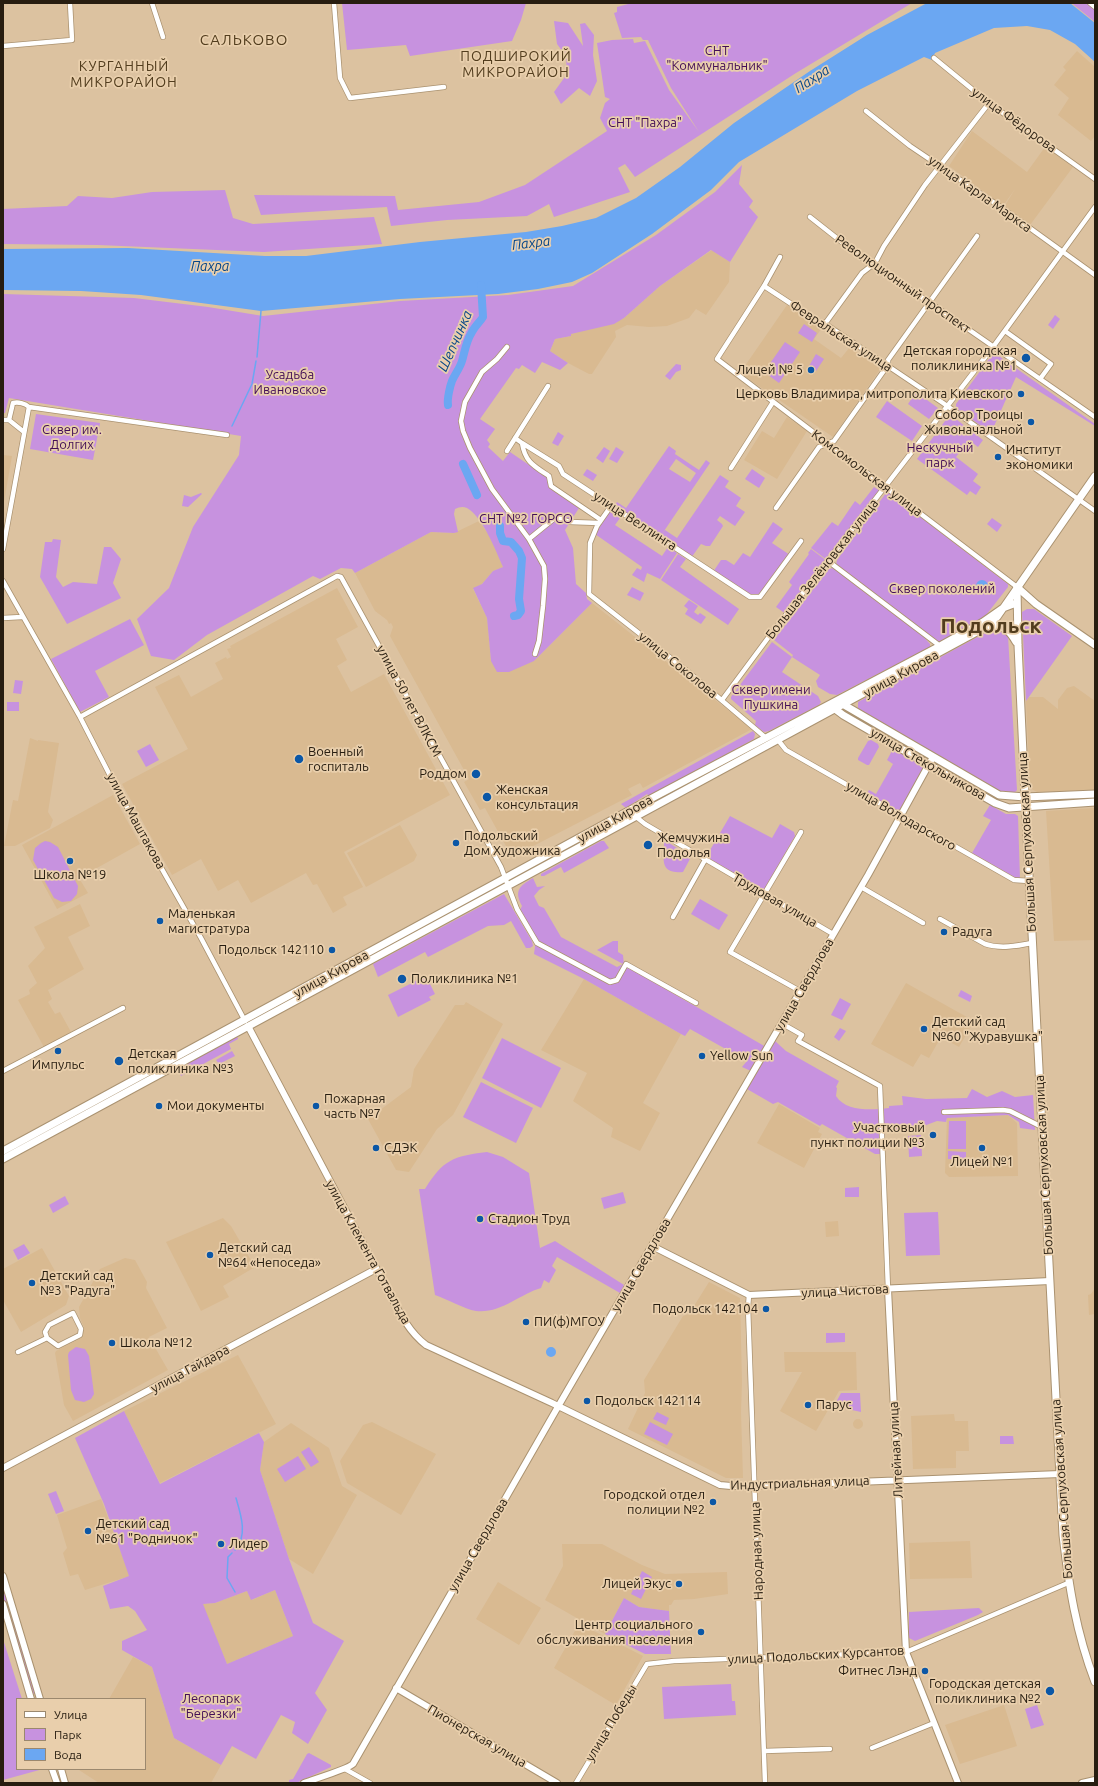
<!DOCTYPE html>
<html>
<head>
<meta charset="utf-8">
<style>
	body { margin:0 }
	#map { position:relative; width:1098px; height:1786px; overflow:hidden; background:#dcc2a0; font-family:Ubuntu,sans-serif }
	canvas { display:block }
	.frame { position:absolute; inset:0; border:4px solid #271d10; pointer-events:none }
	.legend { position:absolute; left:16px; top:1698px; width:130px; height:72px; box-sizing:border-box; background:#e9cfac; border:1px solid #9b886e; margin:0; padding:5px 7px; list-style:none; font-size:12px; color:#271d10 }
	.legend li { display:flex; align-items:center; gap:8px; height:20px }
	.legend b { width:20px; border:1px solid #9b886e }
</style>
</head>
<body>
<div id="map">
<canvas width="1098" height="1786"></canvas>
<div class="frame"></div>
<ul class="legend">
<li><b style="height:5px;background:#fff"></b>Улица</li>
<li><b style="height:11px;background:#c792df"></b>Парк</li>
<li><b style="height:11px;background:#6ba7f2"></b>Вода</li>
</ul>
</div>
<script>
const context = document.querySelector('canvas').getContext('2d');
context.lineJoin = 'round';
function fill(path, color) { context.fillStyle = color; context.fill(path, 'evenodd'); }
function trace(path, color, width, dash) { context.strokeStyle = color; context.lineWidth = width; context.lineCap = dash ? 'butt' : 'round'; context.setLineDash(dash || []); context.stroke(path); }
function write(font, color, halo, rows, align = 'center') {
  context.font = font + ' Ubuntu,sans-serif'; context.lineWidth = 3.5; context.setLineDash([]); context.textBaseline = 'middle'; context.strokeStyle = halo; context.fillStyle = color; for (const [text, x, y, turn = 0] of rows) {
    context.save(); context.translate(x, y); context.rotate((+turn || 0) * Math.PI / 180); context.textAlign = isNaN(turn) ? turn : align; if (halo) context.strokeText(text, 0, 0); context.fillText(text, 0, 0); context.restore();
  }
}
fill(new Path2D(`
	M1077 51 1095 67V136L1091 141 1058 115 1069 98 1054 85 1066 70 1063 67Z
	M972 131 1027 172 1045 147 1073 167 1030 225 1004 207 1015 189 1003 206 949 166Z
	M712 250 730 262 729 282 706 315 696 309 689 318 667 326 649 327 627 325 615 331 616 337 592 374H589L568 363 550 351 555 339 571 336V334L624 318 660 286Z
	M787 305 822 328 814 339 841 358 850 347 881 368 833 437 740 373Z
	M787 417 807 431 777 479 744 460 762 431 774 438Z
	M3 455 12 456 4 502 3 501Z
	M479 521 492 539 503 567 493 571 482 584 473 589 487 618 491 661H534L592 603 752 729 643 788 640 783 628 789 632 795 512 857 485 808 480 810 464 782 469 779 390 636 393 627 391 623 389 624 387 620 375 611 355 573 431 532 454 533Z
	M337 588 358 627 336 639 347 660 337 666 351 692 384 674 450 795 344 852 363 887 343 897 347 905 333 913 317 884 313 885 306 873 251 903 238 880 218 891 201 859 172 875 122 784 188 749 155 687 179 675 191 697 223 679 215 663 226 657 227 659 231 657 227 649 231 648 230 646Z
	M1074 686 1095 701V790L1037 792 1030 788 1026 701 1029 697H1043L1058 709V700L1067 688Z
	M30 738 38 741V740L59 743 48 812 53 820 50 828 15 846H4L13 800 18 801Z
	M113 795 140 844 79 878 88 893 57 909 22 845Z
	M1095 808V940L1054 941 1046 811Z
	M400 825 417 855 414 861 366 887 347 853Z
	M80 904 90 926 68 937 84 969 48 990 52 999 48 1002 55 1014 60 1012 71 1032 44 1047 18 1000 30 994 29 990 37 983 28 966 45 948 34 927Z
	M584 979 681 1034 643 1103 660 1113 640 1151 611 1137 613 1128 573 1101 587 1073 541 1050Z
	M906 983 974 1021 959 1047 941 1037 929 1058 921 1054 913 1067 871 1044Z
	M466 1002 503 1024 453 1115 437 1129 409 1172 396 1170 368 1119 411 1087 414 1069 455 1005H464Z
	M779 1104 820 1128 818 1132 822 1134 804 1168 757 1143Z
	M1008 1115 1017 1123 1018 1176 949 1177 945 1173 947 1118Z
	M223 1218 231 1226 255 1267 223 1286 229 1297 201 1311 166 1242Z
	M838 1221 839 1236 826 1237 825 1222Z
	M42 1248 69 1296 66 1305 21 1332 3 1300V1269Z
	M125 1258 135 1260 147 1282 146 1288 167 1328 149 1337 168 1370 73 1421 64 1405 55 1353 56 1351 81 1338 84 1327 80 1318 79 1307 100 1269Z
	M709 1282 740 1298 742 1382 741 1412 743 1478H726L628 1429 645 1393 644 1380 683 1316 689 1314Z
	M1095 1288V1314L1089 1315 1088 1295 1091 1294Z
	M784 1352H856L857 1390 839 1391 816 1431 780 1411 802 1372H785Z
	M238 1355 276 1424 160 1483 124 1411Z
	M954 1414 955 1421H968L969 1451H956V1468L913 1469 911 1416Z
	M853 1424a5 5 0 1 1 10 0a5 5 0 1 1-10 0Z
	M372 1422 436 1454 401 1515 347 1483 340 1461 363 1425Z
	M291 1423 329 1448 342 1486 357 1495 313 1574 289 1559 260 1470 264 1442Z
	M101 1499 130 1576 85 1590 78 1574 70 1576 63 1553 67 1548 57 1515Z
	M970 1541 972 1578 910 1579 909 1543Z
	M562 1544H602L642 1565 665 1574 727 1572 728 1594 694 1599 674 1600 671 1605H669V1611L639 1607 624 1598 605 1634 545 1600 563 1566Z
	M498 1582 541 1608 519 1645 476 1619Z
	M275 1590 293 1636 227 1664 202 1604 215 1603 247 1591 252 1600Z
	M582 1625 643 1656 617 1703 614 1704 554 1668 576 1629Z
	M133 1657 152 1667 174 1738 221 1765 211 1783H99L79 1770 145 1769V1699H109Z
	M1004 1705 1017 1746 960 1764 945 1725Z`), '#d9ba91');
fill(new Path2D(`
	M342 3H526L521 20 512 41 410 56 406 45 347 50Z
	M632 3H912L796 73 635 177 625 164 618 168 630 192 554 217 549 204 527 216 447 220 391 226 387 207 261 215 254 195 395 196 398 210 479 202 525 185 607 131 600 118 605 103 610 99 605 97 597 43 612 40 633 39 634 43 645 41 669 90 699 132 671 88 648 40H643L641 37 622 38 614 13 617 12V7Z
	M1072 3H1095V22L1074 5Z
	M554 21 568 23 583 46 580 24 585 23 594 35 593 55 597 81 590 96 579 88 561 104 554 92 567 74 566 56 557 44Z
	M742 165 739 184 753 201 749 207 758 217 730 262 711 250 660 286 624 318 614 324 571 334V336L555 339 550 351 568 363 560 370 542 362 535 373 522 365 519 369 516 368 480 419 495 429 487 440 490 444 488 447 503 461 510 452 548 478 549 487 579 508 565 530 573 548 576 584 586 593 587 599 592 603 534 661 509 672H497L491 661 487 618 473 588 482 584 493 571 503 567C496 551 483 517 467 508 463 506 459 507 455 509L454 514 458 532 454 533 431 532 355 573 352 569 341 568 320 579 313 576 207 635 174 660 151 656 137 619 169 588 193 527 239 455 241 436 9 398 5 413H3V294L134 298 208 307 263 316 400 301 508 295 573 286 656 235 715 192Z
	M225 190 233 218 253 224 374 217 382 244 264 252 98 245 3 244V209L67 206 78 196 112 198 152 192Z
	M1055 315 1060 319 1053 329 1048 325Z
	M804 324 817 333 812 342 798 333Z
	M785 342 800 352 779 383 764 372Z
	M816 354 824 359 816 371 809 366Z
	M996 354 1095 424V426L1016 377 991 433 956 408V404L992 355Z
	M676 364 681 365V370L676 372 670 380 665 376Z
	M916 392 938 408 929 419 908 404Z
	M887 401 922 426 912 441 876 417Z
	M36 414 100 423 93 460 30 449Z
	M952 416 983 440 978 447 969 440 956 457 978 474 973 481 981 487 976 495 970 491 967 495 917 459 948 417Z
	M558 432 564 436 558 446 552 443Z
	M669 446 676 451 675 454 699 470 706 460 710 463 660 537 614 507 617 502 626 508ZM676 459 696 473 690 482 669 469Z
	M604 447 610 451 603 463 596 458Z
	M616 447 624 452 617 463 609 459Z
	M587 469 597 475 593 481 583 475Z
	M752 469 765 478 759 488 745 479Z
	M720 475 729 481 725 487 741 498 736 506 745 512 735 526 720 516 717 520 722 524 723 526 710 546H706L701 544 691 558 660 537 665 530 677 538Z
	M874 487 880 491 827 560 811 548 832 522 838 526 855 501 860 505Z
	M201 493 202 494 188 507 182 506 184 495 191 497Z
	M886 493H889L1008 584V587L983 619 939 643 836 565 837 560Z
	M608 511 620 518 615 525 662 556 668 547 677 553 660 579 647 573 644 582 632 575 637 568 641 570 642 567 595 534Z
	M992 518 1002 525 997 532 987 524Z
	M773 522 783 529 772 543 790 555 759 596H750L713 572 721 560H726L734 565 743 553 750 557Z
	M53 539 61 540 56 577 63 587 73 582 97 584 104 547H111L121 559 113 583 121 598 67 624 40 577 45 542H52Z
	M811 549 827 561 786 614 776 607 792 585 789 582 809 554 808 553Z
	M678 554 686 559 680 567 739 609 728 625 661 580Z
	M833 568 923 636 930 644V647L837 695 830 694 818 687 816 681 820 675 792 657 782 672 818 696 821 702 819 705 769 731 764 732 755 725 756 721 731 699V697L772 642 792 657 793 655 774 640 829 569Z
	M632 587 644 593 640 601 627 595Z
	M689 600 698 606 694 612 698 615 700 613 706 617 701 624 685 614 688 609 684 606Z
	M1027 609H1034L1072 636 1026 701 1022 612Z
	M130 619 144 645 95 671 109 697 80 712 51 659Z
	M994 628 1008 636 1017 790C1010 799 1002 793 993 790L858 711V702Z
	M15 680 23 681 21 694 13 693Z
	M7 702H19V711H7Z
	M753 731 755 734 754 739 649 796 647 794 626 808 621 804Z
	M871 740 878 744 879 747 869 765H867L858 760V758L868 741Z
	M150 744 159 760 146 767 137 751Z
	M894 747 920 762 924 768 898 813 866 795 869 790 876 794 893 764 887 760Z
	M990 805 1006 814H1015L1018 816 1020 879 1014 877 972 853 991 820 983 816Z
	M730 816 772 838 780 824 794 832 795 836 764 890 706 857Z
	M45 841 50 842 58 847 78 886 77 894 71 901 62 902 54 898 33 860 35 848 41 843Z
	M601 841H604L609 848 564 873 561 867 544 876H541V874Z
	M666 841 691 857 683 872C659 874 664 860 664 842Z
	M533 878 537 887 545 886 539 890 534 896 539 906 544 908 561 937 617 967 623 964 597 950 613 941H618V952L623 955 624 965 766 1047 751 1071 742 1067 747 1061 690 1029 685 1036 681 1034 584 979 534 954 536 939 520 910 522 906C514 891 519 886 533 878Z
	M504 894 532 941 533 946 530 948H526L511 921 504 925 488 926 428 957 425 952 378 977 373 964Z
	M700 899 728 915 719 930 691 914Z
	M426 976 435 994 429 997 431 1000 398 1017 388 995Z
	M961 990 972 996 970 1002 958 996Z
	M840 998 851 1004 842 1020 831 1015Z
	M840 1028 846 1031 839 1041 834 1037Z
	M237 1036 238 1039 229 1044 231 1049 181 1076 177 1068Z
	M502 1038 561 1068 541 1108 482 1078Z
	M775 1041 786 1051 839 1081 836 1087 837 1088 836 1096C846 1112 872 1110 889 1108V1106L903 1105 902 1096 926 1099 967 1098 972 1089 987 1097 1002 1091 1015 1097 1033 1095 1035 1130 1020 1128 1019 1122 1008 1115 947 1118 946 1122 937 1121 921 1127 903 1131 900 1129 885 1130V1154H875L822 1124 820 1126 778 1102 773 1104 747 1089Z
	M232 1051 235 1056 219 1064 216 1060Z
	M481 1082 533 1108 516 1143 463 1117Z
	M949 1121H966V1149H948Z
	M921 1135 922 1156 909 1157 908 1136Z
	M948 1151 966 1152V1160L948 1159Z
	M487 1152 503 1157 529 1173 540 1248 555 1241 624 1285 620 1293 557 1257 552 1266 556 1270 549 1283 544 1280 541 1288C520 1294 500 1314 476 1311 464 1309 447 1299 435 1295L419 1189H425C443 1160 453 1156 487 1152Z
	M859 1187V1197H845V1188Z
	M623 1192 626 1203 604 1209 601 1198Z
	M65 1196 69 1204 53 1213 49 1205Z
	M938 1212 940 1255 906 1256 904 1213Z
	M24 1244 30 1253 18 1260 13 1250Z
	M826 1333H845V1342L826 1343Z
	M76 1347 85 1349 89 1356 94 1394 91 1399 84 1402 75 1400 71 1390 68 1355 69 1352Z
	M841 1393H860L861 1412 834 1406Z
	M124 1411 160 1484 259 1433 264 1442 260 1470 289 1559 313 1623 344 1641 315 1693 327 1710 308 1744 292 1733 295 1722 281 1715 256 1759 232 1746 221 1765 174 1738 152 1667 122 1650V1641L147 1630 135 1611 128 1606 110 1609 103 1586 129 1576 104 1504 75 1438ZM275 1590 293 1636 227 1664 203 1604 215 1603 247 1591 251 1600Z
	M657 1412 669 1418 666 1425 653 1419Z
	M650 1422 673 1434 667 1445 644 1434Z
	M1000 1436H1013L1014 1444H1000Z
	M309 1447 319 1462 311 1467 301 1452Z
	M298 1456 306 1469 285 1482 277 1469Z
	M56 1491 64 1511 56 1514 48 1494Z
	M642 1571 652 1577 641 1599 631 1594Z
	M3 1585 35 1693 33 1694 3 1596Z
	M624 1598 639 1607 669 1611 671 1654H645L605 1634Z
	M979 1608 983 1612 978 1615 915 1641 909 1638V1612Z
	M3 1639 22 1699H17V1769H43L3 1780Z
	M731 1684 732 1701H735L736 1715 664 1719 662 1687Z
	M1037 1705 1044 1725 1031 1729 1025 1709Z
	M309 1753 331 1765V1767L296 1783H289V1780L293 1779 307 1754Z`), '#c792df');
fill(new Path2D(`
	M927 3H1070L1095 23V62L1075 44 1050 30 1027 26 994 28 935 53 932 60 924 57 857 91 739 162 711 190 652 234 592 273 572 282 538 289 498 294 400 299 261 311 141 295 81 291 3 290V249L128 248 265 256H306L420 242 526 232 562 226 596 218 636 198 680 167 734 123 810 71 867 35Z
	M976 586a6 6 0 1 1 12 0a6 6 0 1 1-12 0Z
	M546 1352a5 5 0 1 1 10 0a5 5 0 1 1-10 0Z`), '#6ba7f2');
trace(new Path2D(`
	M257 357 261 311
	M232 426 252 384 256 361
	M235 1550C248 1536 241 1515 236 1498
	M232 1553 228 1557 227 1578 235 1592`), '#6ba7f2', 1.5);
trace(new Path2D(`
	M448 405C447 399 450 386 452 381 455 374 460 368 462 361 465 351 466 341 472 332 475 326 480 322 483 317L481 285
	M463 464 477 495
	M500 526V533L503 541 511 542 519 551 522 558 519 599 521 611 518 615 514 616`), '#6ba7f2', 8);
const minor = new Path2D(`
	M152 3 163 37
	M334 3 340 78 350 98 444 87
	M1090 3 1095 7
	M3 46 72 40 70 3
	M934 58 989 103 1095 179
	M866 111 910 146 1002 208 1095 275
	M810 217 871 265 929 302 1095 417
	M780 257 764 286 717 359 1017 587
	M764 286 819 322 824 323 943 403 1095 511
	M824 323 827 321 862 273 875 263 884 246 925 185 989 103
	M1005 331 1051 364 1040 379
	M507 347 497 359 482 372 465 402 461 421 463 431 470 448 492 489 529 539 544 566 545 579 543 606 539 641 535 654
	M29 407 227 435
	M3 420H9
	M515 438 522 443C525 462 534 466 549 476L551 486 601 520
	M522 443 559 466 563 474 750 597H760L801 541
	M507 451 548 386
	M731 468 773 402
	M611 506 597 526 590 543 589 594 686 670 766 738
	M776 508 819 447 834 441 888 365V360L977 236
	M529 539 556 517 570 522 599 523
	M3 549 29 407C25 403 18 402 13 403L9 420 24 432
	M828 561 940 646
	M3 581 80 717 120 795 201 938 245 1021
	M3 618 22 617
	M722 700 768 638 993 347 1095 207
	M80 717 328 581 337 576 341 577 501 867 517 909 537 943 610 982 617 980 626 964 696 1003
	M778 740 786 750 1014 880 1029 881
	M635 816 645 824 833 934
	M861 887 923 923
	M673 917 705 860
	M940 919 985 944C1000 949 1017 946 1032 943
	M800 991 730 952 801 832
	M781 1023 802 1035 798 1041 880 1086 888 1289
	M3 1071 123 1008
	M944 1112 1003 1110 1010 1111 1042 1127
	M749 1295 748 1307 765 1783
	M73 1313 81 1329 80 1335 58 1346 47 1338 45 1332 49 1325Z
	M18 1352 47 1338
	M872 1748 934 1723
	M764 1751 830 1749
	M345 1769 370 1783
	M576 1783 647 1664 674 1661 906 1652 1068 1583`);
const tertiary = new Path2D(`
	M248 1026 384 1283C396 1305 406 1330 426 1345L552 1403 720 1485 731 1486 780 1485 1060 1474
	M652 1246 749 1295 1050 1281
	M888 1289 906 1652 958 1783
	M3 1468 376 1269
	M3 1576 40 1699
	M3 1604 31 1699
	M396 1688 557 1783
	M52 1769 57 1783
	M61 1769 65 1783
	M304 1783C314 1779 348 1769 353 1764L563 1398 868 875 933 757
	M1082 1783 1095 1780`);
const secondary = new Path2D(`
	M1017 587 1036 604 1095 645
	M839 702 999 795 1025 797 1095 794
	M831 706 843 715 995 803 1009 808 1095 802`);
const primary = new Path2D(`
	M1017 587 1018 645 1025 797 1063 1535C1069 1587 1076 1632 1095 1682
	M988 627C1001 623 1010 630 1016 642
	M3 1151 656 796 940 646 983 622 1003 608 1016 603
	M3 1159 986 627 997 617 1095 476`);
trace(minor, '#aa9270', 6);
trace(tertiary, '#aa9270', 8);
trace(secondary, '#aa9270', 9);
trace(primary, '#aa9270', 9);
trace(minor, '#fff', 4.5);
trace(tertiary, '#fff', 6);
trace(secondary, '#fff', 7);
trace(primary, '#fff', 7);
for (const [x, y, r, color] of [
	[1026,358,5,"#0b57a6"],
	[811,370,4,"#0b57a6"],
	[1021,394,4,"#0b57a6"],
	[1031,422,4,"#0b57a6"],
	[998,457,4,"#0b57a6"],
	[299,759,5,"#0b57a6"],
	[476,774,5,"#0b57a6"],
	[487,797,5,"#0b57a6"],
	[456,843,4,"#0b57a6"],
	[648,845,5,"#0b57a6"],
	[70,861,4,"#0b57a6"],
	[160,921,4,"#0b57a6"],
	[944,932,4,"#0b57a6"],
	[332,950,4,"#0b57a6"],
	[402,979,5,"#0b57a6"],
	[924,1029,4,"#0b57a6"],
	[58,1051,4,"#0b57a6"],
	[702,1056,4,"#0b57a6"],
	[119,1061,5,"#0b57a6"],
	[159,1106,4,"#0b57a6"],
	[316,1106,4,"#0b57a6"],
	[933,1135,4,"#0b57a6"],
	[376,1148,4,"#0b57a6"],
	[982,1148,4,"#0b57a6"],
	[480,1219,4,"#0b57a6"],
	[210,1255,4,"#0b57a6"],
	[32,1283,4,"#0b57a6"],
	[766,1309,4,"#0b57a6"],
	[526,1322,4,"#0b57a6"],
	[112,1343,4,"#0b57a6"],
	[587,1401,4,"#0b57a6"],
	[808,1405,4,"#0b57a6"],
	[713,1502,4,"#0b57a6"],
	[88,1531,4,"#0b57a6"],
	[221,1544,4,"#0b57a6"],
	[679,1584,4,"#0b57a6"],
	[701,1632,4,"#0b57a6"],
	[925,1671,4,"#0b57a6"],
	[1050,1691,5,"#0b57a6"]
]) { const dot = new Path2D(); dot.arc(x, y, r, 0, 2 * Math.PI); context.fillStyle = color; context.fill(dot); trace(dot, '#e9cfac', 1.5); }
write('13px', '#430e57', '#e9cfac', [
	["СНТ",717,51],
	["\"Коммунальник\"",717,66],
	["СНТ \"Пахра\"",645,123],
	["Усадьба",290,375],
	["Ивановское",290,390],
	["Сквер им.",72,430],
	["Долгих",72,445],
	["Нескучный",940,448],
	["парк",940,463],
	["СНТ №2 ГОРСО",526,519],
	["Сквер поколений",942,589],
	["Сквер имени",771,690],
	["Пушкина",771,705],
	["Лесопарк",211,1699],
	["\"Березки\"",211,1714]
]);
write('13px', '#271d10', '#e9cfac', [
	["улица Фёдорова",1014,120,36],
	["улица Карла Маркса",980,194,35],
	["Революционный проспект",903,284,35],
	["Февральская улица",841,336,33],
	["Комсомольская улица",867,473,37],
	["улица Веллинга",635,521,33],
	["Большая Зелёновская улица",822,569,-52],
	["улица Соколова",678,665,39],
	["улица Кирова",901,674,-29],
	["улица 50 лет ВЛКСМ",409,701,62],
	["улица Стекольникова",928,764,30],
	["улица Володарского",901,816,30],
	["улица Кирова",615,819,-29],
	["улица Маштакова",136,821,61],
	["Большая Серпуховская улица",1027,842,-93],
	["Трудовая улица",775,900,30],
	["улица Кирова",331,974,-29],
	["улица Свердлова",804,985,-60],
	["Большая Серпуховская улица",1044,1165,-93],
	["улица Клемента Готвальда",368,1252,61],
	["улица Свердлова",641,1265,-60],
	["улица Чистова",845,1291,-3],
	["улица Гайдара",190,1369,-28],
	["Литейная улица",896,1450,-93],
	["Индустриальная улица",800,1483,-2],
	["Большая Серпуховская улица",1062,1489,-94],
	["улица Свердлова",478,1545,-60],
	["Народная улица",757,1551,-92],
	["улица Подольских Курсантов",816,1655,-3],
	["улица Победы",611,1723,-59],
	["Пионерская улица",477,1736,30]
]);
write('13px', '#271d10', '#e9cfac', [
	["Детская городская",1017,351,"right"],
	["поликлиника №1",1017,366,"right"],
	["Лицей № 5",803,370,"right"],
	["Церковь Владимира, митрополита Киевского",1013,394,"right"],
	["Собор Троицы",1023,415,"right"],
	["Живоначальной",1023,430,"right"],
	["Институт",1006,450],
	["экономики",1006,465],
	["Военный",308,752],
	["госпиталь",308,767],
	["Роддом",467,774,"right"],
	["Женская",496,790],
	["консультация",496,805],
	["Подольский",464,836],
	["Дом Художника",464,851],
	["Жемчужина",657,838],
	["Подолья",657,853],
	["Школа №19",70,875,"center"],
	["Маленькая",168,914],
	["магистратура",168,929],
	["Радуга",952,932],
	["Подольск 142110",324,950,"right"],
	["Поликлиника №1",411,979],
	["Детский сад",932,1022],
	["№60 \"Журавушка\"",932,1037],
	["Детская",128,1054],
	["поликлиника №3",128,1069],
	["Yellow Sun",710,1056],
	["Импульс",58,1065,"center"],
	["Пожарная",324,1099],
	["часть №7",324,1114],
	["Мои документы",167,1106],
	["Участковый",925,1128,"right"],
	["пункт полиции №3",925,1143,"right"],
	["СДЭК",384,1148],
	["Лицей №1",982,1162,"center"],
	["Стадион Труд",488,1219],
	["Детский сад",218,1248],
	["№64 «Непоседа»",218,1263],
	["Детский сад",40,1276],
	["№3 \"Радуга\"",40,1291],
	["Подольск 142104",758,1309,"right"],
	["ПИ(ф)МГОУ",534,1322],
	["Школа №12",120,1343],
	["Подольск 142114",595,1401],
	["Парус",816,1405],
	["Городской отдел",705,1495,"right"],
	["полиции №2",705,1510,"right"],
	["Детский сад",96,1524],
	["№61 \"Родничок\"",96,1539],
	["Лидер",229,1544],
	["Лицей Экус",671,1584,"right"],
	["Центр социального",693,1625,"right"],
	["обслуживания населения",693,1640,"right"],
	["Фитнес Лэнд",917,1671,"right"],
	["Городская детская",1041,1684,"right"],
	["поликлиника №2",1041,1699,"right"]
], 'left');
context.letterSpacing = '1px';
write('14px', '#523d1e', '#e9cfac', [
	["ПОДШИРОКИЙ",516,56],
	["МИКРОРАЙОН",516,72],
	["КУРГАННЫЙ",124,66],
	["МИКРОРАЙОН",124,82]
]);
context.letterSpacing = '0px';
write('italic 14px', '#064689', '#e9cfac', [
	["Пахра",812,79,-33],
	["Пахра",531,243,-7],
	["Пахра",210,266],
	["Шепчинка",455,341,-66]
]);
context.letterSpacing = '1px';
write('15px', '#523d1e', '#e9cfac', [
	["САЛЬКОВО",244,40]
]);
context.letterSpacing = '0px';
write('bold 21px', '#523d1e', '#e9cfac', [
	["Подольск",991,626]
]);
</script>
</body>
</html>
